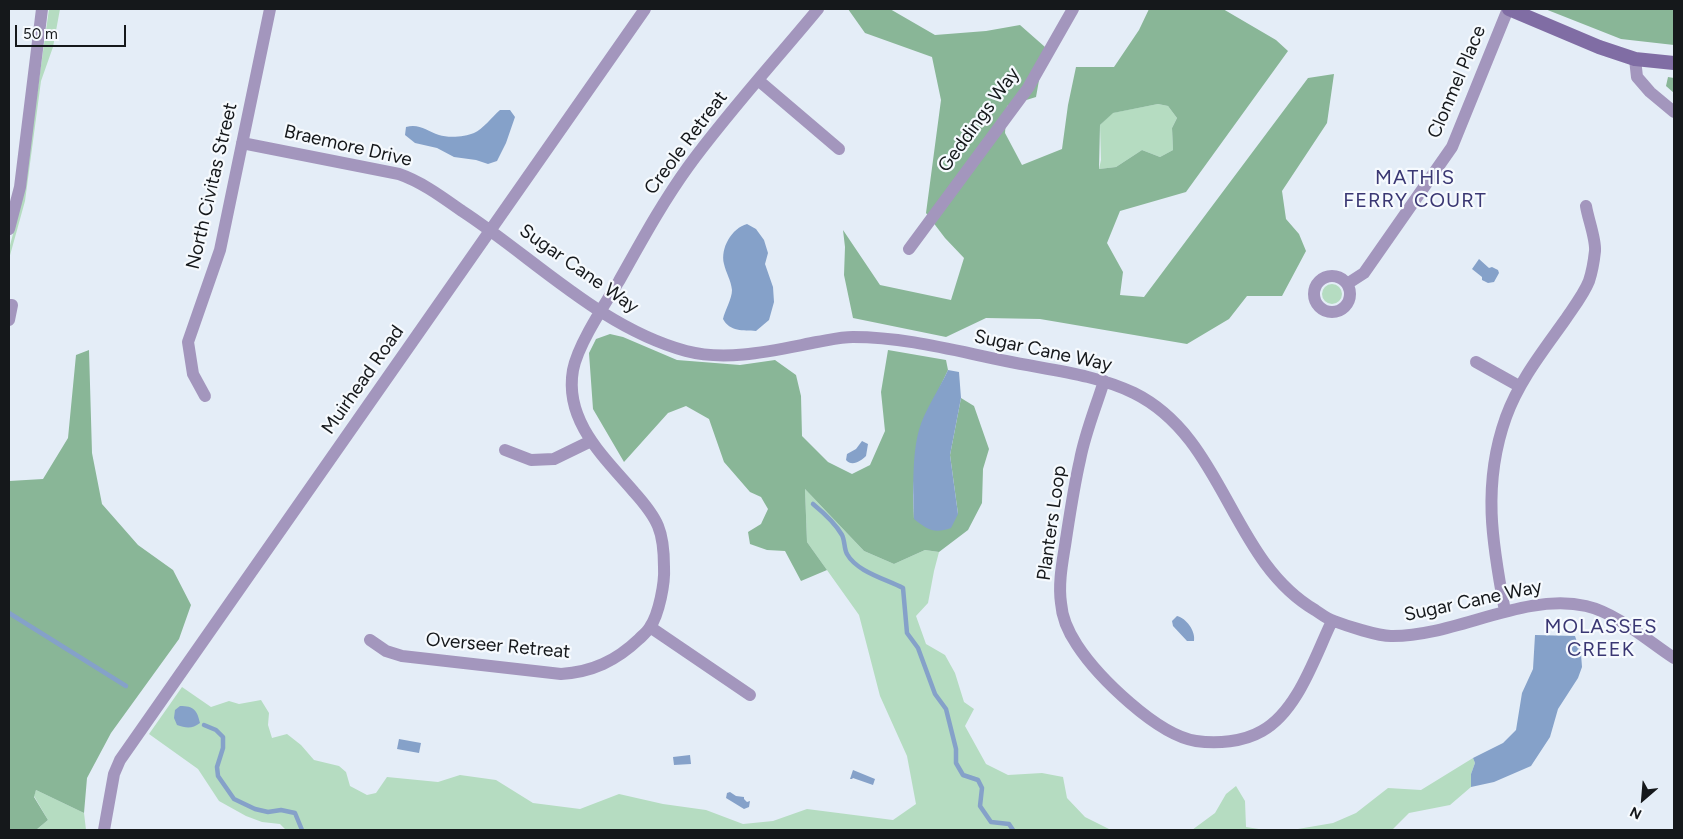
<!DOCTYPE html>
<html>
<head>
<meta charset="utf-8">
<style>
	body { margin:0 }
	#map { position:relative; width:1683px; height:839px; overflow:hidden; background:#e4edf7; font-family:Figtree,sans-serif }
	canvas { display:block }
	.frame { position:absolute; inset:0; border:10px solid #15181b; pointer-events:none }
	.north { position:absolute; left:1618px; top:774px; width:50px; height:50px; -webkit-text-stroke:4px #f6fafe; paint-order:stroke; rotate:207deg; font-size:14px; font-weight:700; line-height:20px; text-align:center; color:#15181b }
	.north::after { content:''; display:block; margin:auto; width:18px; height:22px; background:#15181b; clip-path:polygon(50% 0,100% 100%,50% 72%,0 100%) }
	.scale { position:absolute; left:15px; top:25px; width:111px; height:22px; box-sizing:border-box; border:2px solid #15181b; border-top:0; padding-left:6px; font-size:15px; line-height:18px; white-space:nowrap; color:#15181b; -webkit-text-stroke:4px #f6fafe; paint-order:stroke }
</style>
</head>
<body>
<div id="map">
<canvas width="1683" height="839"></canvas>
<div class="frame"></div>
<div class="north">N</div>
<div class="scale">50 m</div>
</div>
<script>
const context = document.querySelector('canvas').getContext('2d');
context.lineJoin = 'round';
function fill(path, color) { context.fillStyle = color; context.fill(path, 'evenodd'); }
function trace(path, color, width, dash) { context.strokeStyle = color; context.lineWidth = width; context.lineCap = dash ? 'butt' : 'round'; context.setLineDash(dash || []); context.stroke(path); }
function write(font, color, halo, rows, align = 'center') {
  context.font = font + ' Figtree,sans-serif'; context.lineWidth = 4.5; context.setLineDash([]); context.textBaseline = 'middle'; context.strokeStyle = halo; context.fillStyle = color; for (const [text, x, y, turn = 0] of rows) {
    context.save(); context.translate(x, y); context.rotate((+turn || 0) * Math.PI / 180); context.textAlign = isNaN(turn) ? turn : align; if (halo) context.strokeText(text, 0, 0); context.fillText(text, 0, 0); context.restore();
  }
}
fill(new Path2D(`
	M49 9H60L53 47 41 81 25 201 9 259V249L22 200Z
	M1158 104 1168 106 1177 118 1172 128 1173 150 1160 157 1142 150 1116 167 1099 169 1101 160 1100 125 1112 113Z
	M1322 294a10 10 0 1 1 20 0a10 10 0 1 1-20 0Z
	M805 489 864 551 894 564 925 550 939 552 934 571 928 603 916 616 926 644 945 655 955 673 964 702 974 709 965 726 986 764 1008 775 1042 773 1063 777 1067 798 1085 817 1111 830H286L280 824 262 822 246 816 219 801 198 769 149 734 182 687 211 707 229 701 239 704 261 700 269 713 268 725 272 738 287 734 301 745 314 760 339 766 346 772 350 786 367 795 376 793 387 777 438 782 460 775 496 780 533 803 580 809 619 794 663 804 706 810 743 824 773 821 807 809 893 820 916 804 907 756 880 696 859 615 807 542Z
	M1473 758 1475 763 1471 774V787L1450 805 1409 813 1392 830H1292L1333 823 1356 813 1388 788 1421 790Z
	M1236 786 1245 801 1246 827 1265 830H1192L1215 813 1226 794Z
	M36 790 84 813 86 830H36L48 820 34 796Z`), '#b5dcc1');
fill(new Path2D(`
	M848 9H890L935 35 986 31 1020 25 1045 47 1036 97 1007 106 1005 133 1022 165 1062 149 1068 105 1076 67H1114L1139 30 1149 9H1223L1276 40 1288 51 1186 192 1120 211 1107 243 1123 272 1120 295 1144 297 1308 78 1334 74 1327 123 1282 191 1286 219 1299 234 1306 251 1282 296H1247L1229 319 1187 344 1040 319 986 318 946 337 853 318 844 275 845 247 843 230 880 285 951 300 964 258 945 238 926 213 941 100 932 57 865 33ZM1158 104 1168 106 1177 118 1172 128 1173 150 1160 157 1142 150 1116 167 1099 169 1100 125 1113 113Z
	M1545 9H1674V45L1621 39Z
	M1668 77 1674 78V93L1666 86Z
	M610 334 623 337 677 360 740 365 775 360 796 375 801 396 802 436 828 462 852 474 870 465 885 431 881 392 888 350 946 360 948 370 931 406 916 452 913 495 914 519 958 514 950 455 961 398 974 406 989 449 983 469 982 503 968 530 939 552 925 550 894 564 864 551 805 489 807 542 827 570 801 581 785 551 767 550 750 544 748 532 761 524 768 509 761 497 750 492 724 462 709 419 686 406 668 413 624 462 593 409 589 353 596 339Z
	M89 350 92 453 102 504 138 545 173 570 191 605 179 639 111 733 87 778 84 813 36 790 34 797 48 820 36 830H9V481L43 479 68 438 76 355Z`), '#89b697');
fill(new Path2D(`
	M500 110H510L515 117 506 143 497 161 488 164 476 160 454 157 437 148 415 143 405 135 406 127C419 123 427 131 439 135 448 138 465 137 474 133 483 129 492 117 500 110Z
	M747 224 756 229 764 240 768 253 765 264 773 287 774 302 769 320 756 331C743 330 730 332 723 319 725 310 732 299 732 290 731 280 726 273 724 264 720 248 732 228 747 224Z
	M1479 259 1489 268 1492 267 1498 270 1499 273 1494 282 1488 283 1482 280V277L1472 269Z
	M948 370 959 372 961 398 950 455 958 514 951 528C934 534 928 530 914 519 913 493 912 454 919 430 924 411 940 388 948 370Z
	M862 441 868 444 866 456C861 461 852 467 846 460L847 454 856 449Z
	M1177 616C1186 618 1196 631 1194 641H1187L1173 626 1172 621Z
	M1535 635 1575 636 1581 654 1582 667 1578 678 1558 709 1550 737 1531 766 1494 782 1471 787V774L1475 763 1473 758 1503 743 1516 730 1522 693 1533 669Z
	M180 706C194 706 197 710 200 723 192 729 186 728 177 725L174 718 175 710Z
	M399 739 421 743 419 753 397 749Z
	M690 755 691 764 674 765 673 757Z
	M853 770 875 779 873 785 853 778 852 779H850Z
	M730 792 736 796 744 797V799L747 802 750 801 749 807 744 809 726 798 727 793Z`), '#85a1c9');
trace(new Path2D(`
	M813 504C824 513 835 523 842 535 845 541 844 549 847 554 857 572 886 579 903 588L907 633 918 648 935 694 946 709 956 749V763L963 775 978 780 982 788 980 806 991 822 1009 824 1013 830
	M9 613 126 686
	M204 725 216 730 223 737V748L217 767 218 776 234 799 255 809 268 812 281 810 295 813 302 830`), '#85a1c9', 4.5);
trace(new Path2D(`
	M1635 59 1637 77 1650 92 1674 112
	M758 80 839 149
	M242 143 399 174C422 182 442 197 462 211 534 258 601 328 686 351 728 362 775 350 817 342 829 340 841 337 853 337 905 337 956 351 1006 361 1049 370 1095 374 1134 393 1225 438 1230 560 1315 610 1321 614 1327 619 1334 621 1347 626 1378 636 1391 636 1455 637 1523 592 1586 606 1617 613 1648 641 1674 658
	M9 229 20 187 42 9
	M909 249 1028 88 1073 9
	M1314 294a18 18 0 1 1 36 0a18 18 0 1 1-36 0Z
	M1347 284 1364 273 1452 147 1508 9
	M9 305H12L9 320
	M1476 362 1519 386
	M1104 381C1096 407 1085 433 1080 460 1074 486 1070 513 1066 539 1063 560 1058 581 1061 603 1062 618 1069 633 1077 645 1098 677 1157 735 1196 741 1217 744 1243 742 1262 731 1298 711 1315 656 1332 621
	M205 396 193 374 188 342 220 250 270 9
	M505 450 531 460 554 459 591 441
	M1505 611C1492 543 1482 484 1506 417 1519 381 1543 351 1565 320 1573 308 1584 294 1589 281 1592 272 1594 260 1595 251 1596 239 1588 219 1586 206
	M650 627 750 695
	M370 640 386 651 402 656 561 674C592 672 616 661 639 639 642 636 647 632 650 627 659 614 665 583 664 567 664 554 663 538 658 526 653 514 643 502 634 492 604 457 564 421 573 370 578 344 605 304 619 281 641 242 662 203 688 167 728 112 775 61 818 9
	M104 830 114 774 120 760 645 9`), '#a396bd', 12);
trace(new Path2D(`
	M1509 9 1599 47 1635 59 1674 63`), '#806da4', 14);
write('19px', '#15181b', '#f6fafe', [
	["Clonmel Place",1457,82,-67],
	["Geddings Way",979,120,-54],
	["Creole Retreat",686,143,-53],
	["Braemore Drive",348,146,13],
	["North Civitas Street",212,186,-77],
	["Sugar Cane Way",579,269,35],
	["Sugar Cane Way",1043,351,12],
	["Muirhead Road",363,380,-55],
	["Planters Loop",1052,523,-82],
	["Sugar Cane Way",1473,601,-12],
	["Overseer Retreat",498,646,5]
]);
context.letterSpacing = '1px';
write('20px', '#3a3773', '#f6fafe', [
	["MATHIS",1415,178],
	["FERRY COURT",1415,201],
	["MOLASSES",1601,627],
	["CREEK",1601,650]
]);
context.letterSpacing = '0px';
</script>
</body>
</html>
